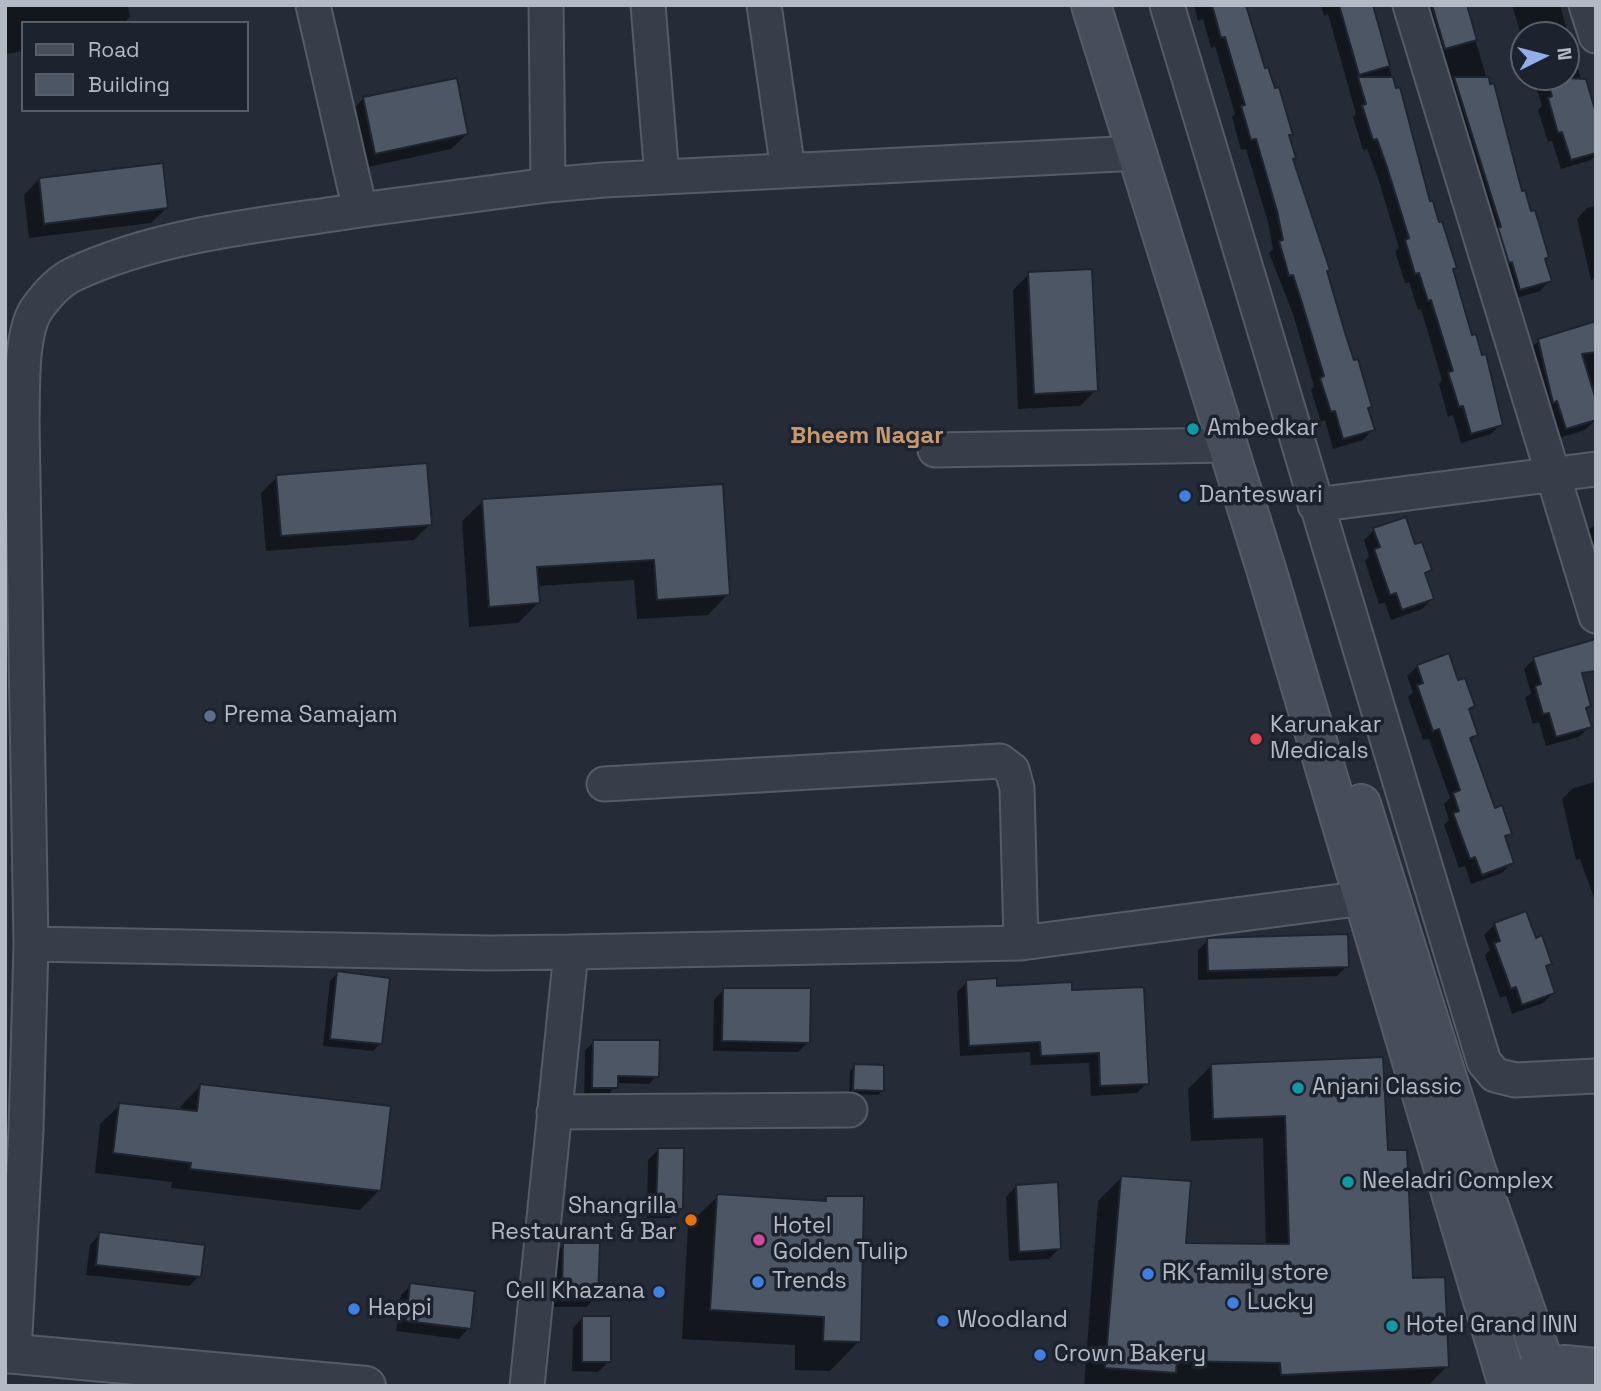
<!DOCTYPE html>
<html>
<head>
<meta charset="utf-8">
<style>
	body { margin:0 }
	#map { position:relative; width:1601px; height:1391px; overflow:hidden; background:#252c38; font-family:"Space Grotesk",sans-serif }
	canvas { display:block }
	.frame { position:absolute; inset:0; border:7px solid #b3b9c5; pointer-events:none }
	.legend { position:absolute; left:21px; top:21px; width:228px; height:91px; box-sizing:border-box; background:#1d232e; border:2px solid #595f6a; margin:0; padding:9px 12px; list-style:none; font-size:21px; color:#b3b9c5 }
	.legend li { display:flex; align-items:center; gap:14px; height:35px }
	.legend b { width:35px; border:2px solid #595f6a }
	.north { position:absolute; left:1510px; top:21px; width:70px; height:70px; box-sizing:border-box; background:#1d232e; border:2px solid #595f6a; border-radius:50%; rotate:84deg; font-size:19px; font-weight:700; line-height:28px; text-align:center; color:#b3b9c5 }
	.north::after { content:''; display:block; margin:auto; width:24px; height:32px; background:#92afeb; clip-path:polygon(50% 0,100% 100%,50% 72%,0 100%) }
</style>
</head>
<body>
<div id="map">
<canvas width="1601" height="1391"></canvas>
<div class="frame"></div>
<ul class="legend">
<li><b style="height:9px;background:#474d5b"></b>Road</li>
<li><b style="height:19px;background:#4d5664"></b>Building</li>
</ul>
<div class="north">N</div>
</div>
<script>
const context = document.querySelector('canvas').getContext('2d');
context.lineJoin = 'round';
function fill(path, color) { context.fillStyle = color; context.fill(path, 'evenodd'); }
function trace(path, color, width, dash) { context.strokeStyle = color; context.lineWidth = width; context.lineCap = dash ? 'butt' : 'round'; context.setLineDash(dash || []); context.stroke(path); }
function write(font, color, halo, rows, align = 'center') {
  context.font = font + ' "Space Grotesk",sans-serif'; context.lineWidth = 7; context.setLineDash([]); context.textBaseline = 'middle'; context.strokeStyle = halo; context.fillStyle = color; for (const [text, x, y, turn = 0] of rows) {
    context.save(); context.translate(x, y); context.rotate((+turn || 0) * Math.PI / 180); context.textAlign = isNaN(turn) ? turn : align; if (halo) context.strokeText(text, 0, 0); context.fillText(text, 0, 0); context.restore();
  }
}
fill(new Path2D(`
	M5 5H128L130 17 124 23H23V51L5 54Z
	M1194 5H1246L1263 70 1291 134 1288 137 1292 160 1346 340 1370 406 1367 409 1373 429 1363 440 1333 449 1325 420 1321 422 1311 390 1314 386 1293 314 1269 253 1273 249 1268 222 1246 149 1241 150 1232 117 1235 114 1215 46 1211 48 1203 19 1198 21Z
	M1321 5H1376L1372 7 1409 137 1437 224 1441 223 1471 337 1501 424 1491 434 1461 443 1453 415 1448 417 1439 384 1442 380 1421 309 1418 310 1409 282 1405 283 1395 251 1399 248 1378 178 1367 149 1363 150 1353 117 1356 114 1328 14 1324 16Z
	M1418 5H1465L1489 86 1493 85 1506 129 1503 132 1550 280 1540 291 1510 300Z
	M1512 5H1560L1596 132V155L1591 160 1561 169 1552 141 1548 142 1538 110 1542 106 1533 77H1566V35H1524V45Z
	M364 98 467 134 451 149 359 169 348 114Z
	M39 179 167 208 151 223 29 238 24 195Z
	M1596 206V282L1595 279 1591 280 1577 219 1587 208Z
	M1029 274 1096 390 1080 406 1018 409 1013 290Z
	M1539 340 1596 347V419L1585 430 1556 439 1529 351Z
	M277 477 430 524 414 540 266 551 261 493Z
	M721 486 728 594 708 615 637 619 634 580 537 586 538 603 518 623 469 627 462 521 483 501Z
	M1596 524V595L1579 537Z
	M1374 530 1414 546 1430 570 1424 575 1432 599 1422 609 1391 620 1385 603 1379 604 1365 561 1369 556 1364 540Z
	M1534 659 1589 706 1585 710 1590 726 1579 737 1546 746 1539 722 1533 724 1525 698 1531 693 1524 669Z
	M1418 666 1457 682 1473 706 1468 712 1476 735 1470 741 1494 810 1510 833 1504 839 1512 862 1502 873 1471 884 1465 866 1459 868 1444 825 1449 820 1444 804 1450 798 1429 739 1423 740 1408 697 1413 692 1407 676Z
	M1596 781V904L1580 859 1576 860 1562 799 1572 789Z
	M1495 924 1534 940 1550 964 1545 969 1553 993 1543 1003 1512 1014 1506 996 1500 998 1485 955 1490 950 1484 935Z
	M1208 940 1347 966 1337 976 1198 980V950Z
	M338 973 381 1043 373 1051 323 1046 330 981Z
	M967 982 995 988 1071 992 1147 1083 1137 1093 1091 1096 1089 1063 1031 1065 1030 1052 960 1056 957 992Z
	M724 989 808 1042 798 1052 713 1051 714 1000Z
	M594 1042 657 1076 649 1084 616 1083 608 1096H584L585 1050Z
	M855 1066 883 1090 878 1095 849 1094 850 1071Z
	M1211 1066 1386 1152 1411 1280 1447 1366 1428 1386H1084L1098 1201 1121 1178 1184 1244 1266 1246 1263 1138 1191 1141 1188 1089Z
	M200 1086 379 1190 360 1210 171 1188 172 1182 95 1173 100 1124 120 1105 180 1111 181 1106Z
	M658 1150 681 1208 670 1218H647L648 1160Z
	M1016 1186 1060 1248 1049 1259 1009 1261 1006 1197Z
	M718 1196 822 1202 827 1197 859 1341 830 1371 795 1370V1345L682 1339 688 1225Z
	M100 1234 199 1276 189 1286 86 1275 90 1245Z
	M564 1244 597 1297 586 1307H553L554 1255Z
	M411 1285 469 1328 459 1339 396 1331 401 1295Z
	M583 1317 609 1361 598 1372 572 1371 573 1328Z`), '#0007');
const building = new Path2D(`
	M1212 5H1246L1265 68 1268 67 1275 88 1279 87 1293 135H1289L1296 158 1293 159 1330 270 1327 271 1347 339 1354 360 1358 359 1372 407 1368 408 1375 430 1343 439 1335 411 1331 412 1320 378 1324 376 1302 303 1293 275 1289 276 1279 241 1283 240 1277 211 1256 139 1251 140 1241 106 1245 105 1225 37 1221 38Z
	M1339 5H1373L1390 66 1359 75Z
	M1432 5H1467L1477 40 1445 49Z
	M1358 77H1393L1396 88 1400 87 1430 201H1433L1439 222 1442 221 1457 268 1453 269 1472 335 1476 334 1482 355 1486 354 1503 425 1471 434 1463 406 1459 407 1448 372 1453 371 1431 300 1428 301 1419 273 1415 274 1405 240 1409 238 1387 167 1377 139 1373 140 1362 105 1366 104Z
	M1454 77H1489L1490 84 1494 83 1522 191 1525 190 1531 211 1535 210 1549 257 1545 259 1552 281 1520 290 1512 262 1509 263 1498 228 1501 227Z
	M1546 77 1586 79 1596 113V153L1571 160 1562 132 1558 133 1548 98 1552 96Z
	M457 78 468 134 375 154 363 97Z
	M163 163 168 208 44 224 39 178Z
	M1092 269 1098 391 1034 394 1028 272Z
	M1596 321V352L1582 354 1596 400V420L1566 429 1557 401 1553 403 1538 339Z
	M427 463 432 525 281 536 276 475Z
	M723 484 730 595 657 600 654 560 537 567 540 603 489 607 482 499Z
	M1406 517 1415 544 1422 542 1432 570 1425 573 1434 599 1402 610 1396 593 1390 595 1374 549 1380 547 1373 528Z
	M1596 639V671L1582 673 1591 706 1586 708 1592 727 1556 737 1549 713 1543 714 1535 686 1541 684 1533 657Z
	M1449 653 1458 680 1465 678 1475 706 1469 709 1478 735 1470 738 1495 808 1502 805 1512 834 1505 836 1514 863 1482 875 1475 857 1470 859 1453 813 1459 811 1453 793 1460 790 1439 729 1433 731 1417 685 1423 683 1417 665Z
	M1526 911 1536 938 1542 935 1552 964 1546 966 1555 993 1522 1005 1516 987 1511 989 1494 943 1500 941 1494 923Z
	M1348 934 1349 967 1208 971 1207 938Z
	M337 971 390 978 382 1044 330 1039Z
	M997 978V986L1072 982V990L1144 987 1149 1084 1100 1086 1099 1053 1041 1056 1040 1042 969 1046 966 980Z
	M723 988H811L810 1043 722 1041Z
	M593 1040H660L659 1077 618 1076V1088H592Z
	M1383 1057 1388 1150H1407L1413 1278 1445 1277 1449 1367 1281 1375 1280 1363 1177 1361 1176 1373 1105 1368 1121 1176 1191 1181 1186 1243 1289 1244 1285 1116 1213 1119 1211 1064Z
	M854 1064 884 1065V1091L853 1090Z
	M200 1084 391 1106 381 1191 190 1169 191 1163 113 1153 119 1103 197 1111Z
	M658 1148H684L683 1209 656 1208Z
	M1058 1182 1061 1249 1019 1252 1016 1185Z
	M717 1194 826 1201V1196H864L861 1342 823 1341 824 1317 710 1310Z
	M99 1232 205 1245 201 1277 96 1265Z
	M563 1243H600L598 1298 562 1297Z
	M410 1283 475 1291 471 1329 406 1321Z
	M582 1316H611V1362H582Z`);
fill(building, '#4d5664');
trace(building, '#1f2530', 2);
const minor = new Path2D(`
	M313 5 360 210 548 185 604 180 1139 153
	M546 5 548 185
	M648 5 662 177
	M764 5 788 170
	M1167 5 1484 1062 1495 1075 1515 1080 1596 1076
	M1410 5 1596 616
	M1586 5 1596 36
	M935 450 1228 445
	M1315 505 1596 469
	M604 784 1000 761 1012 770 1017 788 1021 943
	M31 944 489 953 571 952 527 1386
	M571 952 1021 943 1387 895
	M554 1112 850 1110
	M14 1353 26 1130 31 944 22 421C23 392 20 335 36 310 45 297 59 281 74 274 162 233 266 225 360 210`);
const tertiary = new Path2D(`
	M5 1353 366 1386`);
const secondary = new Path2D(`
	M1091 5 1267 572 1508 1385
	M1361 804 1475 1167 1546 1369
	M1523 1378 1564 1365 1596 1368`);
trace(minor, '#565c67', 37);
trace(tertiary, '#565c67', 42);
trace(secondary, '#565c67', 42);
trace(minor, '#383e49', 33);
trace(tertiary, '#383e49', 38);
trace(secondary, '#474d5b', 38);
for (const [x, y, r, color] of [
	[1193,429,7,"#0f9aa8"],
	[1185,496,7,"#3f7fe0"],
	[210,716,7,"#5c6f8a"],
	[1256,739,7,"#e0444e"],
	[1298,1088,7,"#0f9aa8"],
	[1348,1182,7,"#0f9aa8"],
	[691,1220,7,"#e8710a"],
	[759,1240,7,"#d1479c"],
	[1148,1274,7,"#3f7fe0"],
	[758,1282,7,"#3f7fe0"],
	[659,1292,7,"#3f7fe0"],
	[1233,1303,7,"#3f7fe0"],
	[354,1309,7,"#3f7fe0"],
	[943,1321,7,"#3f7fe0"],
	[1392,1326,7,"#0f9aa8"],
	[1040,1355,7,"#3f7fe0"]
]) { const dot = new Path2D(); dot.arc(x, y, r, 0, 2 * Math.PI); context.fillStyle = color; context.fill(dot); trace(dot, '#1d232e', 2.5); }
write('23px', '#b3b9c5', '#1d232e', [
	["Ambedkar",1207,429],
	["Danteswari",1199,496],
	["Prema Samajam",224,716],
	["Karunakar",1270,726],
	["Medicals",1270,752],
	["Anjani Classic",1312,1088],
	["Neeladri Complex",1362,1182],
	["Shangrilla",677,1207,"right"],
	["Restaurant & Bar",677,1233,"right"],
	["Hotel",773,1227],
	["Golden Tulip",773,1253],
	["RK family store",1162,1274],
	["Trends",772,1282],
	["Cell Khazana",645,1292,"right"],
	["Lucky",1247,1303],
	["Happi",368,1309],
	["Woodland",957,1321],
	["Hotel Grand INN",1406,1326],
	["Crown Bakery",1054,1355]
], 'left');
write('bold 24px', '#c7996c', '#1d232e', [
	["Bheem Nagar",867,436]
]);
</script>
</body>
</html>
